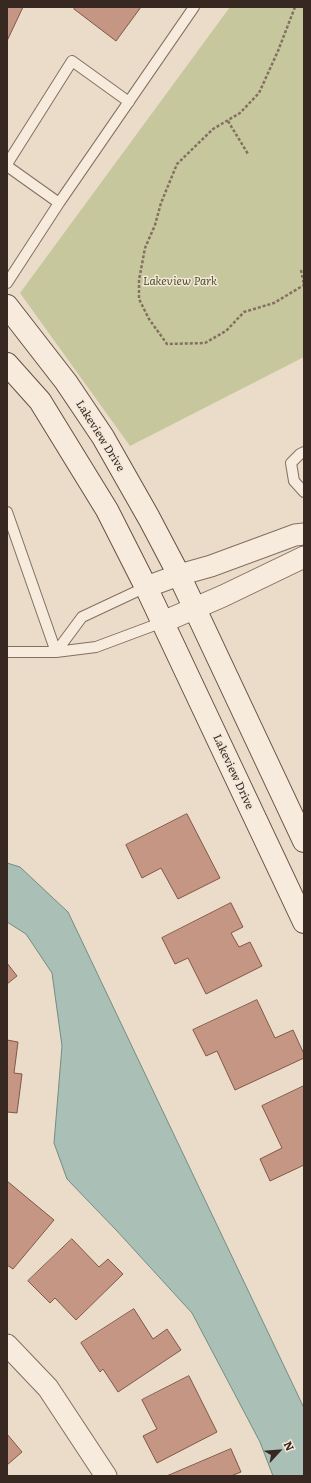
<!DOCTYPE html>
<html>
<head>
<meta charset="utf-8">
<style>
	body { margin:0 }
	#map { position:relative; width:311px; height:1483px; overflow:hidden; background:#eadcc9; font-family:Literata,serif }
	canvas { display:block }
	.frame { position:absolute; inset:0; border:8px solid #372922; pointer-events:none }
	.north { position:absolute; left:259px; top:1431px; width:40px; height:40px; -webkit-text-stroke:3px #f2e7d8; paint-order:stroke; rotate:64deg; font-size:11px; font-weight:700; line-height:16px; text-align:center; color:#372922 }
	.north::after { content:''; display:block; margin:auto; width:14px; height:18px; background:#372922; clip-path:polygon(50% 0,100% 100%,50% 72%,0 100%) }
</style>
</head>
<body>
<div id="map">
<canvas width="311" height="1483"></canvas>
<div class="frame"></div>
<div class="north">N</div>
</div>
<script>
const context = document.querySelector('canvas').getContext('2d');
context.lineJoin = 'round';
function fill(path, color) { context.fillStyle = color; context.fill(path, 'evenodd'); }
function trace(path, color, width, dash) { context.strokeStyle = color; context.lineWidth = width; context.lineCap = dash ? 'butt' : 'round'; context.setLineDash(dash || []); context.stroke(path); }
function write(font, color, halo, rows, align = 'center') {
  context.font = font + ' Literata,serif'; context.lineWidth = 3; context.setLineDash([]); context.textBaseline = 'middle'; context.strokeStyle = halo; context.fillStyle = color; for (const [text, x, y, turn = 0] of rows) {
    context.save(); context.translate(x, y); context.rotate((+turn || 0) * Math.PI / 180); context.textAlign = isNaN(turn) ? turn : align; if (halo) context.strokeText(text, 0, 0); context.fillText(text, 0, 0); context.restore();
  }
}
fill(new Path2D(`
	M230 7H304V357L130 446 20 293Z`), '#c7c79e');
const water = new Path2D(`
	M7 863 20 867 68 912 304 1408V1476H273L260 1442 192 1313 117 1231 67 1179 54 1143 62 1046 52 973 26 934 7 922Z`);
fill(water, '#aabfb6');
trace(water, '#718d82', 1);
const building = new Path2D(`
	M7 7H23L7 41Z
	M76 7H141L116 41 74 9Z
	M187 814 220 878 178 899 161 868 142 878 126 845Z
	M231 903 243 927 231 933 239 947 250 942 262 966 206 994 188 958 175 964 162 938Z
	M7 963 17 976 7 984Z
	M257 1000 275 1038 293 1030 304 1054V1058L235 1090 217 1051 206 1056 193 1030Z
	M7 1040 18 1042 14 1073 22 1074 17 1113 7 1112Z
	M304 1086V1165L270 1181 260 1159 282 1148 262 1106Z
	M7 1181 54 1220 13 1269 7 1265Z
	M72 1239 99 1267 108 1259 123 1274 76 1320 55 1298 50 1303 28 1281Z
	M134 1309 153 1339 167 1329 181 1350 118 1392 103 1369 100 1372 81 1343Z
	M189 1376 217 1432 157 1463 143 1436 157 1429 142 1400Z
	M7 1434 22 1452 7 1465Z
	M231 1449 241 1472 231 1476H167Z`);
fill(building, '#c49683');
trace(building, '#815748', 1);
const lane = new Path2D(`
	M7 164 72 61 129 102
	M7 166 59 203
	M7 283 59 203 194 7
	M304 452 300 454 291 463 294 481 304 492
	M7 512 56 652
	M7 652H56L96 647 163 622
	M56 652 82 617 146 587`);
const street = new Path2D(`
	M146 587 179 575 211 566 295 535 304 534
	M163 622 223 596 304 557
	M7 1345 48 1388 106 1476`);
const secondary = new Path2D(`
	M7 306 66 382 103 437 149 518 179 575 304 841
	M7 364 40 401 107 510 146 587 304 922`);
trace(lane, '#856f60', 12);
trace(street, '#856f60', 23);
trace(secondary, '#675043', 24);
trace(new Path2D(`
	M295 7 278 51 259 93 240 113 213 129 177 164 161 203 155 225 145 248 139 280V299L149 319 167 344 205 343 226 331 244 312 274 303 304 285
	M228 121 248 154
	M301 270 304 284`), '#856f60', 2.5, [3, 2]);
trace(lane, '#f6ebdc', 10);
trace(street, '#f6ebdc', 21);
trace(secondary, '#f6ebdc', 22);
write('italic 11px', '#4d512a', '#f2e7d8', [
	["Lakeview Park",180,282]
]);
write('11px', '#372922', '#f2e7d8', [
	["Lakeview Drive",100,436,58],
	["Lakeview Drive",233,772,65]
]);
</script>
</body>
</html>
